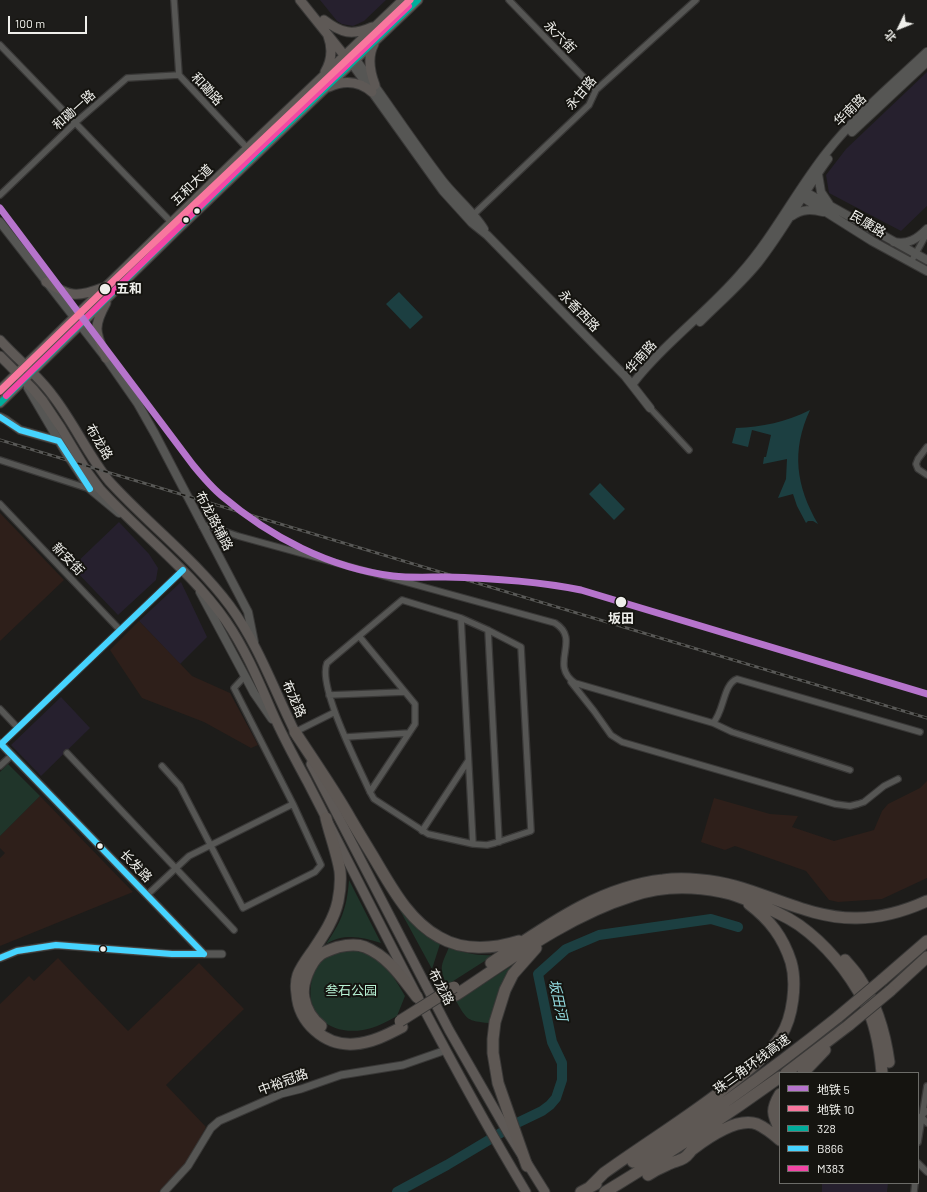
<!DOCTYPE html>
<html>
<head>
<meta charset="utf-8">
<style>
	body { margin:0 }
	#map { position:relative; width:927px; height:1192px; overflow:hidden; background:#1d1c1a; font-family:Barlow,"Noto Sans SC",sans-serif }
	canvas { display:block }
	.legend { position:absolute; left:779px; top:1072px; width:140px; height:112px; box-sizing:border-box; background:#151410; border:1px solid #6c6c68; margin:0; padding:5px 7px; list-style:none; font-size:12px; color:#efefeb }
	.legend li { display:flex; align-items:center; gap:8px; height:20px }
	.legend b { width:20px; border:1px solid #6c6c68 }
	.north { position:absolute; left:879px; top:8px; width:40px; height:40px; -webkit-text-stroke:3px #151410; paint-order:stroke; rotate:227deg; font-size:11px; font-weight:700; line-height:16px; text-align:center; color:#efefeb }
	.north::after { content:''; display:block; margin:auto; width:14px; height:18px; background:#efefeb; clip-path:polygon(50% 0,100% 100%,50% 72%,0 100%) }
	.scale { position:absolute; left:8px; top:16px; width:79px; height:18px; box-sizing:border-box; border:2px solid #efefeb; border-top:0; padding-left:5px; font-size:12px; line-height:14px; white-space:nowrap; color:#efefeb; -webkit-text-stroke:3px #151410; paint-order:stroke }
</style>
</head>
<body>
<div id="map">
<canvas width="927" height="1192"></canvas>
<ul class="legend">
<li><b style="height:5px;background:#b674cc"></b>地铁 5</li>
<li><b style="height:5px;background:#f8779e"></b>地铁 10</li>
<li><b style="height:5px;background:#01ad9c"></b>328</li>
<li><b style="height:5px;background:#46d4ff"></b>B866</li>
<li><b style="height:5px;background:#f346a5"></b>M383</li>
</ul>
<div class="north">北</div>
<div class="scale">100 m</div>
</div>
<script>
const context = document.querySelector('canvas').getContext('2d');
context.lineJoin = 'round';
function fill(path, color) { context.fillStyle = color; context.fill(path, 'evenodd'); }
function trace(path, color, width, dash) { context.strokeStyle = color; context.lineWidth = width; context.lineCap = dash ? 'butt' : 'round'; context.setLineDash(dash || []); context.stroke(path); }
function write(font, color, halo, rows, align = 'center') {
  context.font = font + ' Barlow,"Noto Sans SC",sans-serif'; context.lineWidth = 4; context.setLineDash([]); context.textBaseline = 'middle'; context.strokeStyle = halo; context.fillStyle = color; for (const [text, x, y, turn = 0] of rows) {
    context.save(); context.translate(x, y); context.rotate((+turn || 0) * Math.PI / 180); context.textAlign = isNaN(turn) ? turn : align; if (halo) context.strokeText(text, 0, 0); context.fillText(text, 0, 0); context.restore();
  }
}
fill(new Path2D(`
	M320 0H386L364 21 353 26 342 24 337 21Z
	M927 72V206L901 231 829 193 826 175 846 149Z
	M119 522 149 554 158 568 156 580 118 615 72 567Z
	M181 582 207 637 180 664 139 621Z
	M61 697 90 728 41 776 11 745Z
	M822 1183H888L887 1192H822Z`), '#26202e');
fill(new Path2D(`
	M0 513 64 580 0 641Z
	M139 621 192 676 230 693 258 745 251 748 204 722 142 698 110 650Z
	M927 781V878L882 899 838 902 829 900 806 871 735 846 725 850 701 842 714 798 770 814 798 816 792 827 834 841 874 830 882 811 888 804 920 788Z
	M40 796 133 892 0 946V858L5 853 0 848V836Z
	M58 958 128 1031 199 963 244 1009 166 1085 206 1127 185 1166 158 1192H0V1004L29 976 34 981Z`), '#2e1f1a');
fill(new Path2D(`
	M8 764 40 796 0 836V772Z
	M349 880 381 943C362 937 344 933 326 944 342 921 347 907 349 880Z
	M395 901 426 934 440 944 432 969Z
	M449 947C464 953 477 956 494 955L447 985C438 966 442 965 449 947Z
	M354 950C381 956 392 973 405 996L397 1016C386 1022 376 1028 363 1030 333 1035 306 1018 311 985 312 976 316 965 324 959 333 953 344 951 354 950Z
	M513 965 499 993 489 1023C467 1021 467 1020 456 1001Z`), '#20352a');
fill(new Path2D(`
	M399 292 423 317 410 329 386 304Z
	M810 410C791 451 796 486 818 524L813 521H808L806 523 797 506 793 494 778 498 786 479 787 459 763 464 764 457H766L771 435 752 430 748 447 732 443 736 428C762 427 786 422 810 410Z
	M600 483 625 509 614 520 589 494Z`), '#1c3f41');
trace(new Path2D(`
	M515 1124 542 1111 550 1105 556 1098 562 1080V1063L552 1042 538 974 566 949 599 935 711 919 738 927
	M397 1192 447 1165 509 1128`), '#1c3f41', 10);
const minor = new Path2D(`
	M174 0 179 75 249 150
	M509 0 596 90
	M0 45 174 225
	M0 195 76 122 127 78 179 75
	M472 216 589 105 596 90 696 0
	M911 262 927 233
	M650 408 689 450
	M927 447 918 459 916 464 918 469 927 475
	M0 460 90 489
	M0 504 120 630
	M202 526H209L238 536 555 623C582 640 548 664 575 683L713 723 732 732 850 770
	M402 600 461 618 488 630 521 647 531 831 495 843 487 845 473 844 428 834 374 799 370 792C359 767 317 686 327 663Z
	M461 618 473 844
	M488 630 499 842
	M359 636 415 704V724L370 792
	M571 682 594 711 611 735 622 742 835 804 850 806 858 804 864 802 884 786 898 779
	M329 695 405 692
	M0 709 18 728
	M713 723C724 712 723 684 737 679L920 732
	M295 732 335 712
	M346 737 409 733
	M1 744 183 570
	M67 753 234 930
	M0 766 12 755
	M162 766 180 786 243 908 315 872 321 865 293 804 234 688 245 676
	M422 831 468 761
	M147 895 189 856 293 804
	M927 1111 921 1116 927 1123
	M918 1142 927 1086
	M918 1163 927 1172
	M914 1192 915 1183`);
const tertiary = new Path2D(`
	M0 743 204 954
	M0 958 17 951 56 945 172 954H222
	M164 1192 188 1166 211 1128 219 1121 281 1094 301 1089 341 1075 403 1065 446 1050`);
const secondary = new Path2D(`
	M356 60C385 99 412 141 442 180 455 197 474 212 484 229
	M352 64 443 191 472 223 487 235 625 376 650 408
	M852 132 927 62
	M818 174 821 192 829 204
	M802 190 927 260
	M799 195 872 241 927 271
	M792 216C802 209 811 209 823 212
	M0 222 106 358 138 404 155 434 248 612 254 642
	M894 242C908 245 917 239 927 229
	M700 322C720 302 740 285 758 263 784 230 803 193 828 159
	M632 385C641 372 652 361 664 349 689 324 718 300 741 273 774 236 796 191 827 152 856 115 893 84 927 52
	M28 388 66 453 90 489 119 513
	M0 417 6 420 20 430 59 441
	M200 592 254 693 272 719`);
const primary = new Path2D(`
	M300 0 348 60
	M324 20C341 33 352 36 372 27
	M374 44C367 57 370 72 375 85
	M325 72C332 60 333 49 328 36
	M329 87C344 80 359 81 372 92
	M46 282C69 296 76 298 102 288
	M0 340C17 359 38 375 53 396 74 423 88 455 109 481 148 524 195 559 230 606 260 647 275 693 298 738
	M0 356 33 389 43 401 61 428 88 473 100 489C141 534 191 571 226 621 246 650 259 682 273 714 283 737 295 759 307 781 378 919 446 1059 526 1192
	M106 358C96 333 92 328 106 303
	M0 390 247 149 403 0
	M0 403 178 229 418 0
	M311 764 449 1030 507 1131 545 1192`);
const motorway = new Path2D(`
	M295 732C312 758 330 784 346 811 356 829 367 846 377 863 393 890 410 921 439 937 463 951 493 949 519 941
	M326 818C330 835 337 853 340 871 341 881 340 891 338 901 334 920 322 937 312 952 307 959 301 967 298 975 296 981 296 988 297 994 299 1022 324 1046 354 1044 371 1043 387 1035 402 1027
	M845 960C850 966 856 972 860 979 876 1003 885 1033 889 1062
	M491 963C544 928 598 887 663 880 684 877 714 880 735 886 775 897 814 919 857 918 881 918 905 911 927 901
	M882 980 927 941
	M890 991 927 957
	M456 995C512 958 568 916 632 896 660 886 693 886 722 892 730 893 739 897 747 900 766 907 783 914 799 925 827 945 849 973 865 1003 876 1024 880 1050 882 1073
	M321 1026C312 1019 306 1009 304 998 301 985 310 962 321 954 326 951 332 949 338 947 347 945 357 944 365 947 389 957 402 978 417 997
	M786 1073 849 1025
	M803 1073 825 1050
	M780 1094C771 1109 772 1114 780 1130
	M633 1162C705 1119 773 1069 838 1017
	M527 1166 498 1083 493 1053V1039L495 1022 505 990 513 974 536 948
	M648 1175C654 1171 660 1168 667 1165 672 1162 679 1161 684 1158 688 1156 690 1151 693 1149 709 1137 737 1117 757 1124 766 1128 773 1134 780 1140
	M590 1187 604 1173C647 1142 692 1115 733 1082 751 1068 769 1054 781 1036 793 1017 797 983 791 962 783 937 770 920 749 904
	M581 1192 596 1184
	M605 1192C665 1156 723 1118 780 1077`);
trace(minor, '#393837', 8);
trace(tertiary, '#393837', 9);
trace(secondary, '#393837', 10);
trace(primary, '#393837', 11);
trace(motorway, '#393837', 13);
trace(minor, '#565654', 5.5);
trace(tertiary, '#565654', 7);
trace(secondary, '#565654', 8);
trace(primary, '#5e5956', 9);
trace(motorway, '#5e5854', 11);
const rail = new Path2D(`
	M0 440 927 718`);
trace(rail, '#585856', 3);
trace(rail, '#151410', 1.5, [4.5]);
const motorwayBridge = new Path2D(`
	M838 1017 882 980
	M400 1021 454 987
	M849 1025 890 991`);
trace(motorwayBridge, '#393837', 13, []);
trace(motorwayBridge, '#5e5854', 11);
trace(new Path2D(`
	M0 403 178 229 418 0`), '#01ad9c', 6);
trace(new Path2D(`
	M0 417 20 430 59 441 90 489
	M183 570 1 744 204 954
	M0 958 17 951 56 945 172 954H204`), '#46d4ff', 6);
trace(new Path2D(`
	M6 396 253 155 409 6`), '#f346a5', 6);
trace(new Path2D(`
	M0 208 193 465C202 476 211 487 222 496 270 537 330 568 393 576 410 578 428 577 445 577 491 578 536 581 581 590L927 694`), '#b674cc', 7);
trace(new Path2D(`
	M0 391 105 289 410 0`), '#f8779e', 7);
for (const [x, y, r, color] of [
	[197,211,3.5,"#efefeb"],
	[186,220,3.5,"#efefeb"],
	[105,289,6,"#efefeb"],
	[621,602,6,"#efefeb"],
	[100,846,3.5,"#efefeb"],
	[103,949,3.5,"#efefeb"]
]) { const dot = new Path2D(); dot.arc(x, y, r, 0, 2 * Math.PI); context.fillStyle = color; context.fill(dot); trace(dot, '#151410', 1.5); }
write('13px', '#efefeb', '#151410', [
	["永六街",560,37,46],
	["和磡路",207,89,47],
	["永甘路",581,93,-50],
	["和磡一路",74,110,-42],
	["华南路",850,110,-45],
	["五和大道",192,185,-44],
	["民康路",868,224,31],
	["永香西路",579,311,46],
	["华南路",641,357,-48],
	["布龙路",99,442,59],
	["布龙路辅路",214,521,62],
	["新安街",68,559,46],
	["布龙路",294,699,66],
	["长发路",136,866,46],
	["布龙路",441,987,62],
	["珠三角环线高速",752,1064,-36],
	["中裕冠路",283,1082,-20]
]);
write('bold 13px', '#efefeb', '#151410', [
	["五和",116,289],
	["坂田",621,619,"center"]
], 'left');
write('13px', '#b8f3d5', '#151410', [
	["叁石公园",351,991]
]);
write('italic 14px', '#94dde2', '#151410', [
	["坂田河",558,1000,78]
]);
</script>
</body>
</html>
